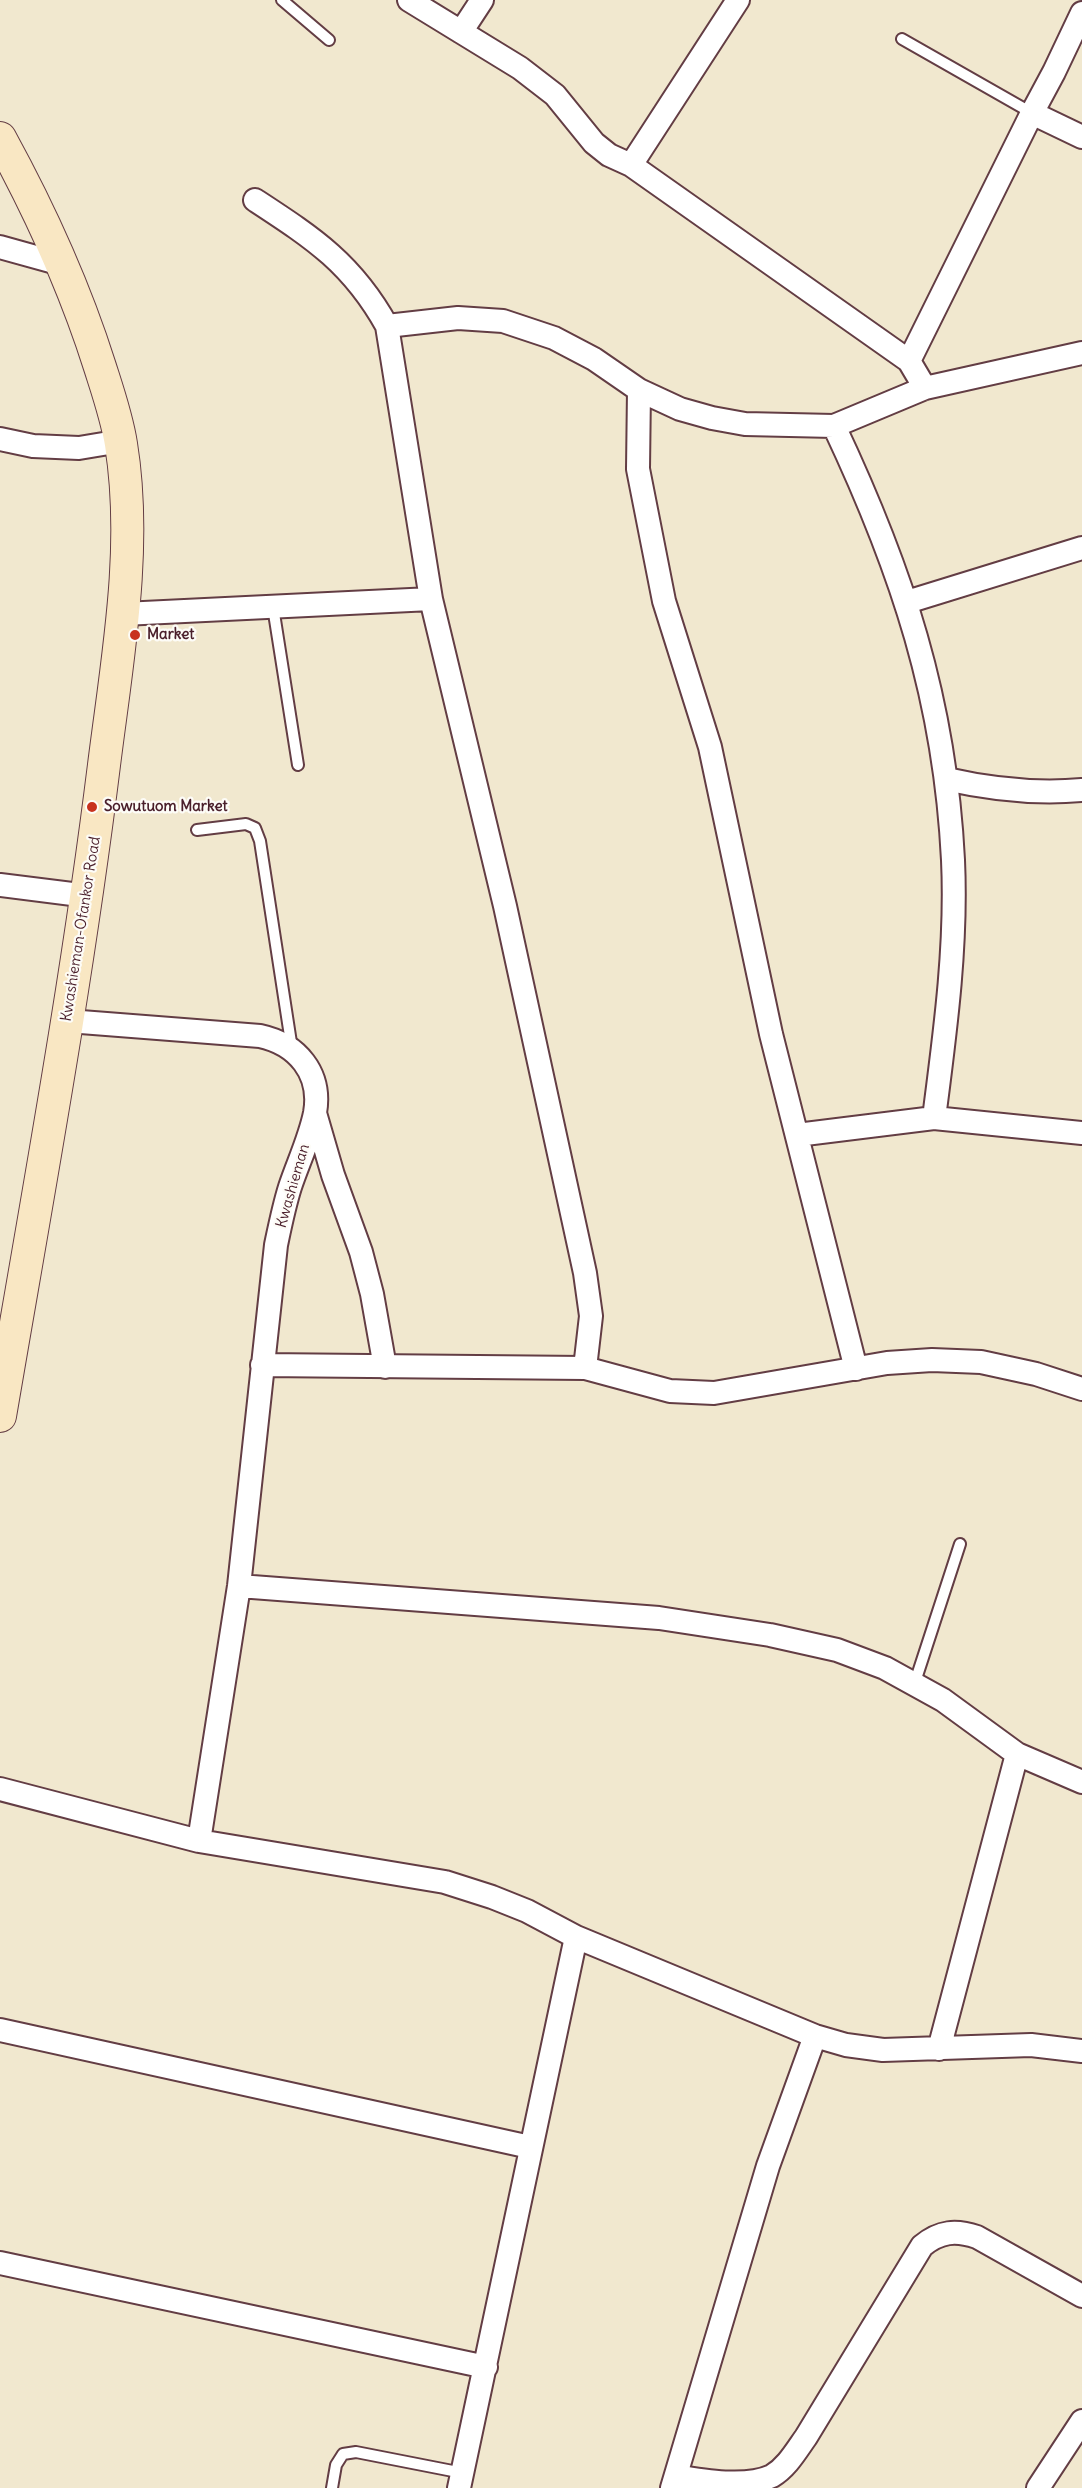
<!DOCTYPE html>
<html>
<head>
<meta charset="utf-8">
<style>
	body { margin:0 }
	canvas { display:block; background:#f1e8cf }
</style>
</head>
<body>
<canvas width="1082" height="2488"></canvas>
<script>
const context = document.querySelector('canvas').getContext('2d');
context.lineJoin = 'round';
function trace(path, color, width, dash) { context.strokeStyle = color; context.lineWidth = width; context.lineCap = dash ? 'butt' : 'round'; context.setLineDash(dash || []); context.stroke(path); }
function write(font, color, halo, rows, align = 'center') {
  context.font = font + ' Delius,sans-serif'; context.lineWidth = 4.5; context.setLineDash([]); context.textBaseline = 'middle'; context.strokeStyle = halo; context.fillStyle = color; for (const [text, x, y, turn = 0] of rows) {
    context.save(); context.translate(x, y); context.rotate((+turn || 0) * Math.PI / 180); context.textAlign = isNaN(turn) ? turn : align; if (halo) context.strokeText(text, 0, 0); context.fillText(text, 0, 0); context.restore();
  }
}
const lane = new Path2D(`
	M282 0 329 40
	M902 39 1032 113
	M273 607 298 765
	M197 830 246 824 255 828 260 841 292 1049
	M915 1682 960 1544
	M332 2488 336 2465 343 2454 356 2452 463 2473`);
const street = new Path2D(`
	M409 0 520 68 555 95 594 143 609 155 631 165 909 361 925 388
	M461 32 482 0
	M1032 113 1082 137
	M631 165 738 0
	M255 200C313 238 352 263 387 326L431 599 505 906 585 1273 591 1316 585 1368
	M0 247 61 264
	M387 326 458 318 503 321 554 338 594 359 639 390 680 409 712 418 745 424 834 426 925 388 1082 353
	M909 361 1032 113 1054 72 1082 13
	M639 390 638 469 664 601 710 747 771 1034 856 1369
	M834 426C902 570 945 700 953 860 957 946 945 1033 934 1118
	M0 439 33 446 79 448 121 441
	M907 602 1082 548
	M123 614 431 599
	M946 779C990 789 1037 794 1082 790
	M0 885 88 896
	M68 1021 260 1036C297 1044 322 1073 315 1113 310 1138 298 1163 290 1187 284 1206 280 1226 276 1245L239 1586 199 1841
	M315 1113 333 1175 361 1252 372 1294 385 1367
	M797 1135 934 1118 1082 1133
	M262 1365 585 1368 670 1391 714 1393 887 1363 932 1360 981 1362 1036 1374 1082 1389
	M239 1586 659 1618 770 1635 837 1650 885 1668 943 1700 1017 1754 1082 1782
	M0 1789 199 1841 445 1882 492 1897 527 1911 576 1937 815 2036 846 2045 883 2050 1031 2045 1082 2051
	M0 2030 530 2147
	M939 2049 1017 1754
	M0 2263 486 2367
	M676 2476C705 2481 746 2488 772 2476 787 2467 796 2451 806 2437L922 2246C940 2231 956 2230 977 2237L1082 2296
	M459 2488 576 1937
	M672 2488 768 2166 815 2036
	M1038 2488 1082 2421`);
const secondary = new Path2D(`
	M0 138C40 211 75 288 100 367 108 392 117 418 121 444 138 548 117 661 104 765 77 983 37 1199 0 1416`);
trace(lane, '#633d44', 14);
trace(street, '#633d44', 26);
trace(secondary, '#633d44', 34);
trace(lane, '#fff', 10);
trace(street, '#fff', 22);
trace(secondary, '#f9e7c3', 32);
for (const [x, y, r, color] of [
	[135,635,6,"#c8321e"],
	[92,807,6,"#c8321e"]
]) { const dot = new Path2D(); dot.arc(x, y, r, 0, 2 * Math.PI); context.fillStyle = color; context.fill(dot); trace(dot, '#fdfcf7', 2); }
write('bold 15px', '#4a1f2b', '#fdfcf7', [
	["Market",147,635],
	["Sowutuom Market",104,807]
], 'left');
write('15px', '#4a1f2b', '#fdfcf7', [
	["Kwashieman-Ofankor Road",81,929,-81],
	["Kwashieman",293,1186,-74]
]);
</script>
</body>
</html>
